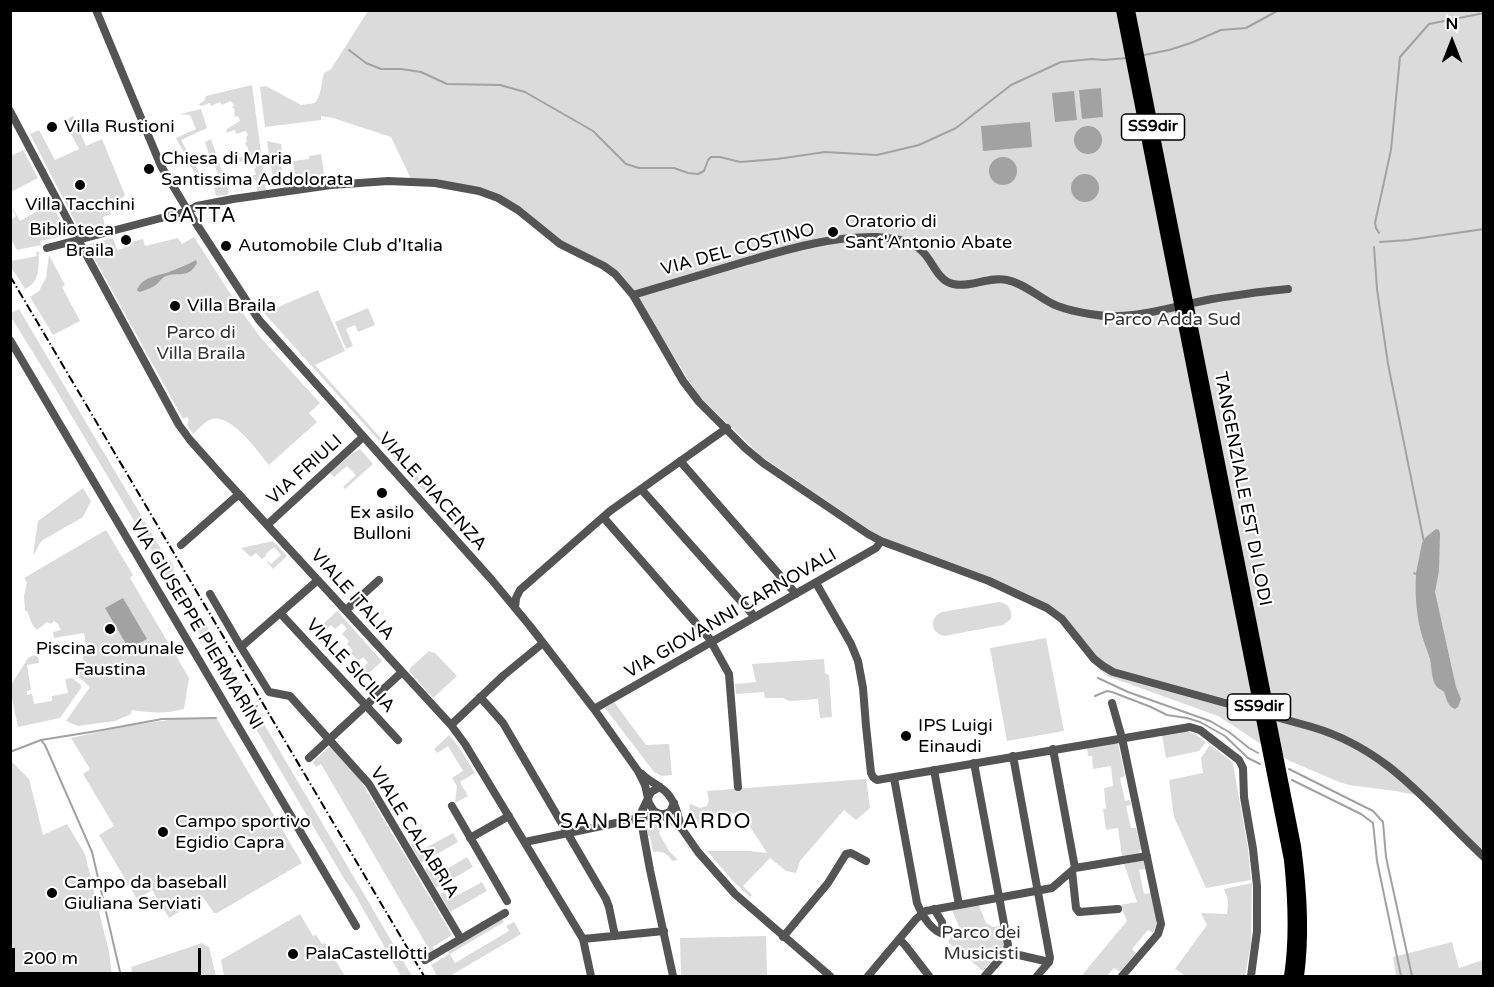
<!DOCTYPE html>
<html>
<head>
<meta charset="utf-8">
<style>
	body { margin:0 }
	#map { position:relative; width:1494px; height:987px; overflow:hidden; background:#fff; font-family:"Varela Round",sans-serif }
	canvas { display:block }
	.frame { position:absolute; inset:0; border:12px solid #000; pointer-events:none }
	.north { position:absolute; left:1422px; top:12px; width:60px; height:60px; -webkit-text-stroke:4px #fff; paint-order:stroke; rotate:0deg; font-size:16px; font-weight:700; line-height:24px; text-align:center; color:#000 }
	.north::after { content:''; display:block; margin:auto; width:21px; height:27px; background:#000; clip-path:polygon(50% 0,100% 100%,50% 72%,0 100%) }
	.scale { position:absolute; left:12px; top:948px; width:189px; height:27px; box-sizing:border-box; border:3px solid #000; border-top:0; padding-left:8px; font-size:18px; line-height:21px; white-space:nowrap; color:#000; -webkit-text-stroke:4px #fff; paint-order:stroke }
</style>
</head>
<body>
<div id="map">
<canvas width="1494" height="987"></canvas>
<div class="frame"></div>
<div class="north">N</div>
<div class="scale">200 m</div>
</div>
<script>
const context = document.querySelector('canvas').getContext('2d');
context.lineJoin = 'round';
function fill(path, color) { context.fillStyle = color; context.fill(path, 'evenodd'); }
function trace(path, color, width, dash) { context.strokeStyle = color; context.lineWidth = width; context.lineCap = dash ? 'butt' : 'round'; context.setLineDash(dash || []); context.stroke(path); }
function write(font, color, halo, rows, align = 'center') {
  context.font = font + ' "Varela Round",sans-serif'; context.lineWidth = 4.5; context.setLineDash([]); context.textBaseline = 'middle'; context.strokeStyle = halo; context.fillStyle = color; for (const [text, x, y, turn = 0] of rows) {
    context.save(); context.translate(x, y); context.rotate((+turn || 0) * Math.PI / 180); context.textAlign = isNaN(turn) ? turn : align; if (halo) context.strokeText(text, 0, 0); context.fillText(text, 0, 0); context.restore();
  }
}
fill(new Path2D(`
	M368 11H1483V853L1426 799 1416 795 1395 791 1349 785 1339 782 1290 761 1271 751 1243 732 1218 716 1107 676C1086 660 1082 629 1060 613 1042 599 1020 591 999 582 957 565 914 552 874 533L761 456 698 395 638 299 624 280 563 242 509 201 411 179 391 137 333 118 321 116V120L265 127 260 87 266 86 301 105 315 103C322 94 321 84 324 73L331 69Z
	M252 85 266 190 257 191 256 181 252 176 256 174 254 169 256 168 255 164 246 165 245 161 236 162 237 158 249 154V153L247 146H246L245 143 247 142 246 137 248 136 246 131 236 134 235 130 226 133 227 129 240 121 238 116 235 117 234 113 235 110 232 107 234 106 231 101 222 105 220 102 211 106 210 103 200 106 199 104 204 101 206 96Z
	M201 109 207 128 181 140 205 183 201 185 176 138 196 129 190 115 180 114Z
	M73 116 86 146 102 139 125 195 114 206 109 215 103 217 105 227 81 233 30 134 39 130 55 160 79 149 69 130 73 128 68 119Z
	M211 139 229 192 227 195 216 196 214 188 222 185 214 164 206 167 204 163 211 161 205 142Z
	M267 141 281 144 283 157 280 158 283 177 295 175 293 161 309 159V156L321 154 325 180 274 187Z
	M23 150 38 178 11 192V156Z
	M10 203 20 221 48 205 52 211 56 212 68 235 40 241 41 245 17 250 11 239V220L16 216 11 206Z
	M194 237 242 312 261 338 320 403 309 413 317 422 269 465C257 451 232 414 212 419 205 421 199 429 193 434L187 425 189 420 187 417 183 419 87 245 113 238 117 250 124 248 123 244 143 239 145 246 178 238 182 244Z
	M36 252H39C38 267 41 281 25 289L17 276 11 268V261L37 256Z
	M49 255 65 285 62 287 80 321 53 335 30 297 39 291 46 278Z
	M318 290 345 351 315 365 388 446 389 445 440 502 437 505 264 313Z
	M368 308 375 325 358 332 355 325 346 329 353 346 346 349 335 322Z
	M19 309 165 556H155L55 388 11 317V313Z
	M360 449 373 464 345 489 343 487 356 475 347 466 334 477 330 473 351 454Z
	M83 488 91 501 83 517 43 540C37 545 38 550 33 555L38 521Z
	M106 530 133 575 130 578 189 678 184 709C167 714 149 713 132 710L131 714 115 721 78 726 66 721 90 687 76 675 75 670 85 668 82 653 87 652 84 633 54 638 53 632 61 630 58 624 54 621 51 624 47 622 37 630 32 624 27 611H25L24 595 27 583 24 578Z
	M273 541 287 556 273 569 267 562 268 561 271 564 281 555 274 547 266 554V556L262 559 256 553 251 557 241 548Z
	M170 560 174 567 173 569 412 976H401L354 893 346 882 160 566Z
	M999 602C1008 603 1013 610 1011 619L1003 625 944 636C930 632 929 618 942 612Z
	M337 611 382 661 361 680 360 679 366 673 362 668 368 663 363 657 358 661 351 653 353 651 347 644 349 641 342 634 347 629 342 623 335 629 331 625 326 629 322 625Z
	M1046 638 1064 731 1007 741 990 648Z
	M429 651 435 653 457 676 433 698 409 671 410 668Z
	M34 655 38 657 39 663 27 665 31 690 27 691V695L32 694 34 704 52 701V696L68 693 65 679 72 678 81 685V688L60 718 18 727 11 694V685L28 658Z
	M824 659 825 673 829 675 832 717 820 718 818 699 789 701 783 698H765L764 692 736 694 735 684 756 682 752 664Z
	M614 702 646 745 669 744 672 775 662 776 654 772 605 708Z
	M177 719H217L302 863 217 913H214L203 897 169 918 152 890 137 899 99 835 114 826 83 774 90 769 71 738 132 725Z
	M1187 731 1195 734 1206 742 1199 751 1166 758 1162 735Z
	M449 735 459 747 475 773 460 782 468 796 455 803 457 786 452 778 463 771 448 746 437 753 434 749Z
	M1115 743 1118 744 1125 776 1120 778 1125 801 1130 800 1131 805 1126 806 1131 828H1136L1141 849 1139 853 1122 856 1118 828 1106 830 1103 809 1106 808 1104 788 1113 786 1111 766 1093 769 1092 756H1088L1087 748Z
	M1210 745 1231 761 1233 764 1248 848 1251 880 1206 888 1174 817 1169 780 1203 773 1201 758Z
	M330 746 359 778 452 935 433 947 434 950 425 956 424 955 430 951 321 764 316 767 313 762Z
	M11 761 29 779 43 835 67 824 85 854 109 952 112 976H11Z
	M866 779 870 808 856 820 844 810 800 861 796 873 786 871 770 858 743 886 752 895 750 897 733 881 707 851H749L767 853 742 814C719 813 715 812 696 826L692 821 689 805 691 804 700 808 707 806 709 800 707 791Z
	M656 819 661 821 665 825 659 833 669 851 678 860 672 861C667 852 662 851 653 852L650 836H648L646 826 650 820Z
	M453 833 458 842 421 863 411 845 415 843 420 851Z
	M467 857 473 867 436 888 425 870 429 867 435 876Z
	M1141 861H1144L1145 869 1139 870 1144 894 1151 893C1154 906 1160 922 1153 933L1148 930 1132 949 1136 953 1120 972 1114 968 1107 976H1084L1082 975 1127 921 1120 905 1137 902 1124 864Z
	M482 882 487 891 450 912 440 894 444 892 449 900Z
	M1252 883 1251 943 1245 976H1186L1175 969 1207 925 1201 913 1227 914 1228 901 1224 889Z
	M979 905 986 923 993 927 1000 926 1004 946 983 971 948 942 951 937 962 934 952 910Z
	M300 914 313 936 316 935 322 944 325 943 345 976H224L221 960Z
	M502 919 504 922 450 954 455 963 509 931 506 926 514 922 521 934 450 976H437L431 965 449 954 448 951Z
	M766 936 767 976H681L680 938Z
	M1452 942 1459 968 1483 960V976H1396L1393 957Z
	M202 943 209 947 216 976H133L131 967Z`), '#dbdbdb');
fill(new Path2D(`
	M1101 88 1103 117 1082 119 1079 90Z
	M1074 91 1077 120 1055 122 1052 93Z
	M1030 122 1032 147 983 151 981 126Z
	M1074 140a14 14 0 1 1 28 0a14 14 0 1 1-28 0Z
	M989 171a14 14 0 1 1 28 0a14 14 0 1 1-28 0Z
	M1071 188a14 14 0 1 1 28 0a14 14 0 1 1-28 0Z
	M196 260 197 263C187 281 176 270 164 277 161 279 159 282 157 284 152 288 146 290 139 292L137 290C142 277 157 276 169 272 178 268 187 265 196 260Z
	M1436 529 1439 530 1440 534 1439 571 1435 592 1456 687 1461 699 1458 707 1455 709C1447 706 1447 699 1444 692 1442 690 1439 689 1437 687 1431 680 1432 668 1430 659 1427 649 1422 638 1420 628 1416 611 1415 592 1416 575L1413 574 1414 572 1416 573 1422 543 1426 537Z
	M123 598 147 639 129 649 105 608Z`), '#a2a2a2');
trace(new Path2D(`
	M349 50 366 63 381 69H401L421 72 447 84 500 85 525 92 593 131 626 164 639 168H674L688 173 698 174 704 171 708 160 711 157H720L740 162 777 159 825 152 877 155 919 145 956 128 1011 85 1061 62 1092 59 1104 60 1127 58
	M1144 55 1169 50 1191 43 1221 30 1246 28 1279 10
	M1379 233 1376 228 1375 223 1391 150 1400 57 1429 24 1484 13
	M1380 242 1408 240 1484 229
	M1374 247 1377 289 1388 364 1424 542
	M1098 678 1128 692 1210 721 1229 732 1249 748 1258 753
	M1095 696 1107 691 1112 692 1151 707 1167 715 1187 718 1200 722 1225 736 1248 758 1260 764
	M247 712 257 706
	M41 740 45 745 92 852 121 976
	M10 752 41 740 97 731 162 719 216 718
	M1289 769 1373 811 1383 822 1386 857 1412 976
	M1292 780 1361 814 1373 823 1377 861 1401 976`), '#a2a2a2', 2);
trace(new Path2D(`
	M96 10 161 166 188 211 259 320 491 579 530 626 594 709 638 771 645 785 649 803 654 811 673 821 682 829 698 852 735 894 830 976
	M10 111 81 245 179 425 190 440 223 477 451 725 465 744 583 939 591 976
	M47 248 188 211 197 206 233 199 331 185 388 181 435 183 479 191 498 198 518 210 560 244 604 266 615 274 633 295 683 381 699 402 745 448 763 463 868 534 881 541 989 581 1047 608 1062 619 1094 659 1103 666 1113 672 1312 727C1390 750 1428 805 1484 857
	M633 295C671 284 709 272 747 261 789 249 832 236 876 237 892 238 912 240 923 252 933 262 938 281 953 284 972 288 989 276 1007 280 1023 283 1037 296 1051 303 1062 309 1078 312 1090 314 1131 322 1172 306 1212 299 1237 295 1263 291 1288 289
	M10 340 356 926
	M680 461 796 594
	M641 489 755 617
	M603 517 709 638 729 674 738 787
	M267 525 363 437
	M181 545 239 494
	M816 583 851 644 858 661 863 688 866 726 871 773 873 777 877 780 1190 727 1200 730 1239 760 1243 768 1244 797 1253 849 1257 886V931L1251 976
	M210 594 241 647 318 580
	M515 608 516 598 520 590 610 511 727 428
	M346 610 379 580
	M280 613 398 740
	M241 647 269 692 290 696 369 784 461 939
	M480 697 503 723 606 899 609 907 615 936
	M1112 703 1122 738 1161 924 1158 934 1122 976
	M594 709 876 548 881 541
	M451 725 504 675 543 643
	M1053 749 1075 868
	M1013 756 1050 958 1049 962
	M309 758 402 672
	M974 763 1008 945 1006 952 985 976
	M934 770 959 905
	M642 774C649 781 658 785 665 791 675 800 678 815 681 827
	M894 778 917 903C922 915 931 930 943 934L942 922 934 909
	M660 787 651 792 640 815 650 870 673 976
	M452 806 507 901
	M470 838 509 816
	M525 842 659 814H664L670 812 674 803
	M1072 871 1076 908 1079 912 1118 909
	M783 937 828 883 846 854 851 853 866 861
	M583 939 664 931
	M899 939 905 945 929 976
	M1006 952 1049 962
	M425 960 505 913
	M868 976 916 919 926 911 1052 888 1075 868 1147 856
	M1037 976 1049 962`), '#545454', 8);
trace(new Path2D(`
	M1121 10 1289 860C1293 899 1295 938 1289 976
	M1130 10 1296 846C1302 890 1305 933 1299 976`), '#000', 10);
trace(new Path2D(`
	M10 276 424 976`), '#000', 2, [9, 3, 1.5, 3]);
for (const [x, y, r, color] of [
	[52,127,6,"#000"],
	[149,169,6,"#000"],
	[80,185,6,"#000"],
	[833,232,6,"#000"],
	[126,240,6,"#000"],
	[226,246,6,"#000"],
	[175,306,6,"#000"],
	[382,493,6,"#000"],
	[110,629,6,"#000"],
	[906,736,6,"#000"],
	[163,832,6,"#000"],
	[52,893,6,"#000"],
	[293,954,6,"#000"]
]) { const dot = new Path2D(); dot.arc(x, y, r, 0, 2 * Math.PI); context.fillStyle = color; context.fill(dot); trace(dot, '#fff', 2); }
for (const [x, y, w] of [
	[1153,127,63],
	[1259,707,63]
]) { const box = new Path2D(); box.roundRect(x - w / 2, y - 13, w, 26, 4.5); context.fillStyle = '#fff'; context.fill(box); trace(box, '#000', 1.5); }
write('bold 16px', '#000', null, [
	["SS9dir",1153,127],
	["SS9dir",1259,707]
]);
write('18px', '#000', '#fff', [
	["Villa Rustioni",64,127],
	["Chiesa di Maria",161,159],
	["Santissima Addolorata",161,180],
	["Villa Tacchini",80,205,"center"],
	["Oratorio di",845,222],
	["Sant'Antonio Abate",845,243],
	["Biblioteca",114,230,"right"],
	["Braila",114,251,"right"],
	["Automobile Club d'Italia",238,246],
	["Villa Braila",187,306],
	["Ex asilo",382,513,"center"],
	["Bulloni",382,534,"center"],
	["Piscina comunale",110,649,"center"],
	["Faustina",110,670,"center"],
	["IPS Luigi",918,726],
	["Einaudi",918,747],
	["Campo sportivo",175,822],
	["Egidio Capra",175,843],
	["Campo da baseball",64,883],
	["Giuliana Serviati",64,904],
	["PalaCastellotti",305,954]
], 'left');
write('18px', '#000', '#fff', [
	["VIA DEL COSTINO",738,250,-15],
	["VIA FRIULI",305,470,-42],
	["TANGENZIALE EST DI LODI",1242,489,79],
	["VIALE PIACENZA",432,492,48],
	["VIALE ITALIA",352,595,48],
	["VIA GIOVANNI CARNOVALI",731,614,-30],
	["VIA GIUSEPPE PIERMARINI",196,625,59],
	["VIALE SICILIA",350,666,47],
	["VIALE CALABRIA",414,833,58]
]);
write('18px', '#323232', '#fff', [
	["Parco Adda Sud",1172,320],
	["Parco di",201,333],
	["Villa Braila",201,354],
	["Parco dei",981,933],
	["Musicisti",981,954]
]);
context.letterSpacing = '1.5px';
write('20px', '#000', '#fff', [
	["GATTA",200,217]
]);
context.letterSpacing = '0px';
context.letterSpacing = '1.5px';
write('21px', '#000', '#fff', [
	["SAN BERNARDO",656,822]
]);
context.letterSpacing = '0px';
</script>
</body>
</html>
